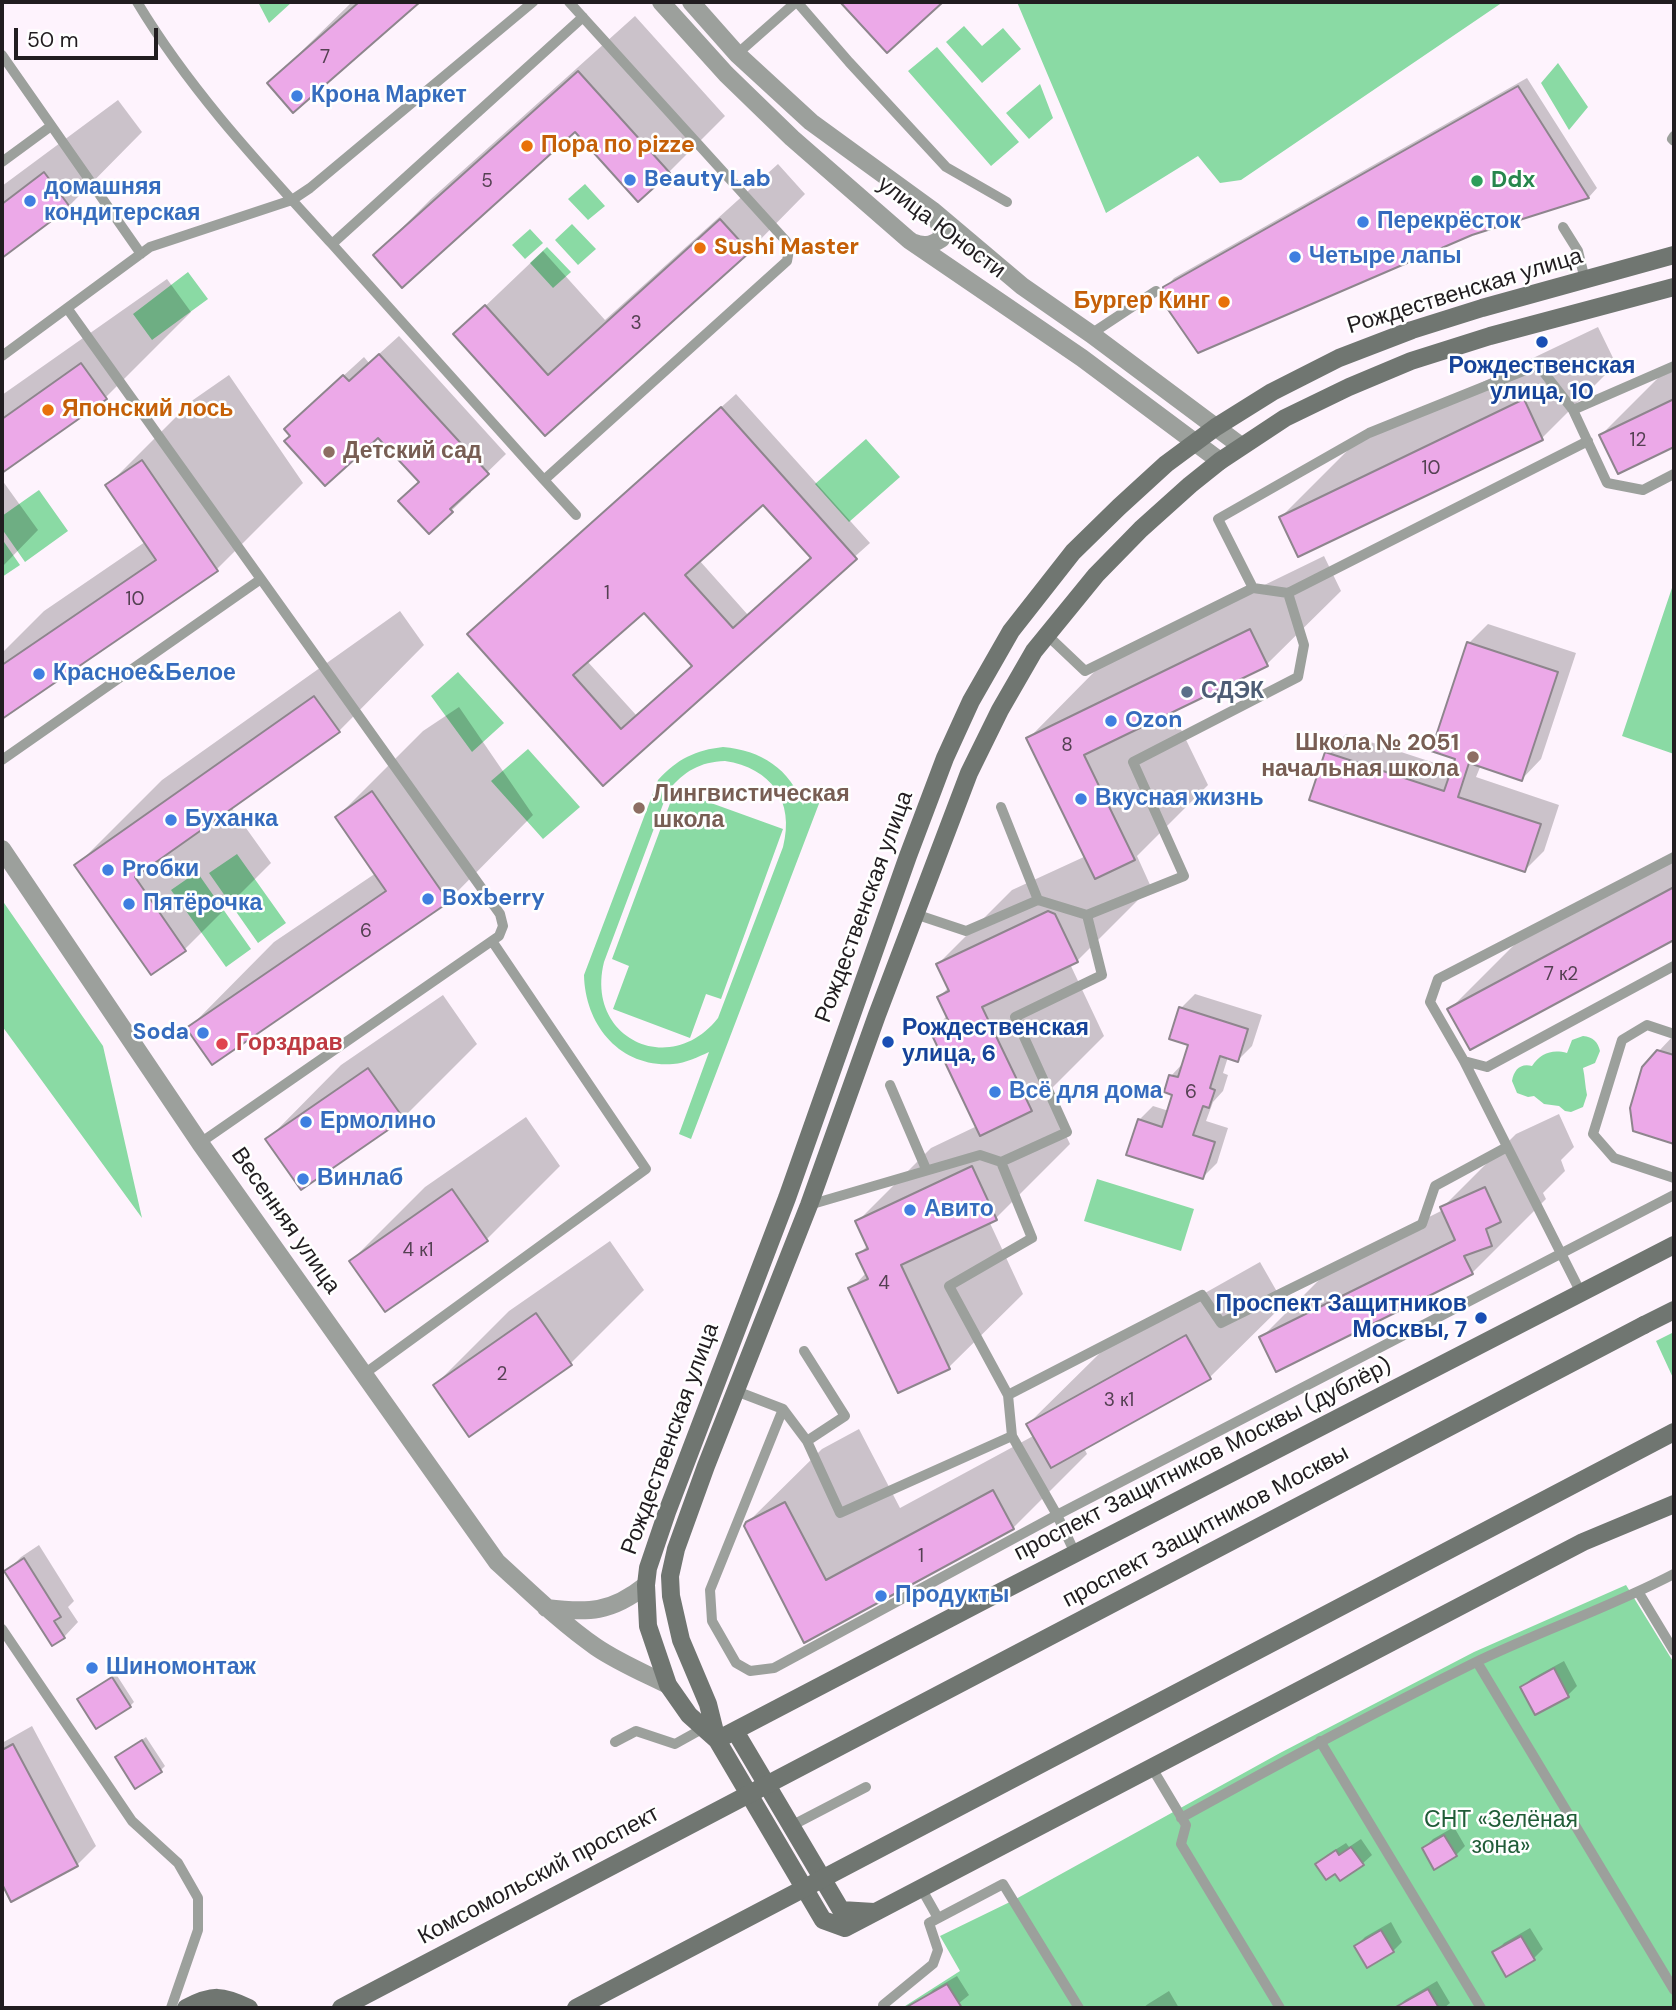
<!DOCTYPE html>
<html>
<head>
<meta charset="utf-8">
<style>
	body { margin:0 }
	#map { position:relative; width:1676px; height:2010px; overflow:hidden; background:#fef3fd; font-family:"DM Sans",sans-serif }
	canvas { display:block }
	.frame { position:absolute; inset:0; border:4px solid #211d20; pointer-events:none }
	.scale { position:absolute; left:14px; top:28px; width:144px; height:32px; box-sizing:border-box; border:4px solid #211d20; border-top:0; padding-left:9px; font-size:21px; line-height:24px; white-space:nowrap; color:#211d20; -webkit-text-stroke:5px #fff; paint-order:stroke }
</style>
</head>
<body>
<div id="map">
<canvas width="1676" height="2010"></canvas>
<div class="frame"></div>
<div class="scale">50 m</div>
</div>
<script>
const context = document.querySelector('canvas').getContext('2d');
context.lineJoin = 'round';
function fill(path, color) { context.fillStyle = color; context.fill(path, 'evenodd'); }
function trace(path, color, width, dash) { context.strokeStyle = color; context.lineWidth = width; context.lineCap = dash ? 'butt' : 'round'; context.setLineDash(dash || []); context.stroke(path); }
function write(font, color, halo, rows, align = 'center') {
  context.font = font + ' "DM Sans",sans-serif'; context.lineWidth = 5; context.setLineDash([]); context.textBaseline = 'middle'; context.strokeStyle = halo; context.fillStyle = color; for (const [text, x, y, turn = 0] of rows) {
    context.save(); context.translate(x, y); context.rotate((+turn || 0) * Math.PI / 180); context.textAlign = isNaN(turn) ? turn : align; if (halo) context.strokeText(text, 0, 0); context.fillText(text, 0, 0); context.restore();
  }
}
fill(new Path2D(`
	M258 2H292L269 23Z
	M1017 2H1503L1241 180 1220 183 1198 156 1106 213Z
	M964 26 982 46 1003 28 1021 49 982 83 946 42Z
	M937 47 1019 142 991 166 908 71Z
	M1558 63 1588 107 1569 130 1541 83Z
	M1040 84 1053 118 1029 139 1006 113Z
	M585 184 605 206 588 220 568 199Z
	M572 224 596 249 578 265 555 240Z
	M530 229 543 243 525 259 512 245Z
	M547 247 571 272 553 288 530 263Z
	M188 272 208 299 152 340 133 314Z
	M866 439 900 477 849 522 815 484Z
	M39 490 68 531 25 562 2 529V516Z
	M2 539 20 565 2 577Z
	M1674 582V754L1622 736Z
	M458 672 504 723 472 752 431 696Z
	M723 747C761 750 790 769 803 805L807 796 820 801 691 1139 679 1134 709 1052C698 1057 686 1063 673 1064 620 1068 585 1025 584 975L658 780C677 759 696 750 723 747ZM725 761C771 768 795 801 783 847L718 1018C670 1079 585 1038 604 962L668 791C684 771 700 762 725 761Z
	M528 749 580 807 543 839 491 781Z
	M675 790 783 829 721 999 706 994 690 1038 613 1009 629 966 612 959Z
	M237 854 286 923 258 943 209 873Z
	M197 872 251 949 226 967 171 890Z
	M2 900 103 1046 142 1218 2 1026Z
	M1583 1036C1593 1037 1598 1042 1600 1051L1595 1063 1583 1068C1585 1077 1585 1086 1587 1095L1583 1107 1571 1112 1565 1111 1559 1106 1544 1104 1534 1096 1528 1097 1517 1093 1512 1081C1514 1070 1520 1063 1532 1066 1541 1053 1552 1049 1567 1053L1572 1040Z
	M1097 1179 1194 1209 1181 1251 1084 1221Z
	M1674 1332V1380L1656 1341Z
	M1626 1585 1674 1663V2008H902L960 1971 940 1936 1014 1900 1280 1753 1474 1652Z`), '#8adaa4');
fill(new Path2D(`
	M352 2H417L293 110 269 83Z
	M635 16 725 116 669 172 639 200 575 130 375 255 431 199Z
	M1527 78 1597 188 1589 197 1472 233 1165 288 1174 278Z
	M118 100 142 132 69 206 2 255V186Z
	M778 164 805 194 749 251 545 433 456 334 543 251 605 320Z
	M167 279 191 312 105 398 2 471V395Z
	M1598 327 1616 364 1542 438 1299 555 1281 517 1355 443Z
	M399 336 506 454 469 490 471 492 429 532 421 482 378 435H292L306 410 364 357 369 363Z
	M1674 362V445L1619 471 1601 435Z
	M229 375 303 483 217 569 2 717V653L44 611 145 542 107 486 193 400Z
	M736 394 870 543 603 783 483 620ZM764 502 813 557 748 615 699 560ZM644 610 693 666 637 716 587 661Z
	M2 480 38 530 2 567Z
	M1324 556 1341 591 1267 664 1172 711 1208 785 1137 856 1151 887 1077 961 1070 964 1104 1036 1046 1094 1070 1144 996 1218 989 1221 1023 1294 949 1367 851 1289 866 1273 858 1255 868 1245 857 1222 931 1148 977 1126 932 1031 948 1015 939 997 949 987 938 964 1012 890 1086 856 1029 738 1102 664Z
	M400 611 424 645 339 731 231 807 271 863 185 949 152 973 76 866 162 780Z
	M1488 624 1576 653 1541 759 1522 779 1481 765 1476 777 1559 805 1544 851 1525 870 1327 753 1346 734 1453 769 1457 758 1469 643Z
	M459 707 533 815 448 901 189 1028 274 942 376 873 337 817 423 731Z
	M1674 855V938L1470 1047 1450 1009 1523 936Z
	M1195 994 1262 1015 1252 1046 1238 1060 1228 1057 1223 1073 1228 1075 1223 1091 1213 1102 1206 1121 1228 1128 1217 1163 1203 1177 1139 1120 1153 1106 1169 1111 1174 1094 1171 1076 1184 1062 1190 1044 1181 1008Z
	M443 995 477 1044 403 1118 302 1188 268 1139 341 1065Z
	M1674 1035V1142L1634 1130 1658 1052Z
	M1559 1114 1574 1147 1561 1160 1565 1171 1543 1193 1546 1199 1472 1273 1261 1338 1335 1264 1443 1210 1442 1208 1516 1134Z
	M526 1117 560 1166 487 1239 351 1261 425 1187Z
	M610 1241 644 1290 570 1364 435 1385 509 1311Z
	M1260 1262 1284 1304 1210 1377 1084 1448 1087 1454 1013 1528 805 1641 747 1523 822 1449 859 1429 900 1508 1035 1435 1028 1424 1102 1351Z
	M39 1545 74 1601 68 1607 78 1622 64 1637 53 1644 7 1571 21 1557Z
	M1564 1661 1577 1686 1568 1695 1536 1713 1522 1688 1531 1679Z
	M116 1674 134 1702 130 1706 83 1695Z
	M32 1726 96 1846 77 1865 12 1899 2 1880V1743Z
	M146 1737 165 1766 161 1770 117 1757Z
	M1454 1827 1465 1846 1456 1855 1424 1848 1433 1839Z
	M1361 1839 1372 1855 1362 1864 1336 1871 1318 1864 1327 1855 1346 1843 1349 1847Z
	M1391 1922 1402 1942 1393 1951 1368 1966 1356 1946 1365 1937Z
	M1530 1928 1543 1949 1534 1958 1495 1953 1504 1943Z
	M957 1976 969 1995 953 2008H929L924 1999 933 1990Z
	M1437 1981 1450 2003 1444 2008H1396L1405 2000Z
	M1169 1991 1179 2008H1143L1148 2004Z`), '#0003');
const building = new Path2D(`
	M359 2H420L293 113 267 83Z
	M840 2H943L887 53Z
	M578 71 670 173 638 202 575 132 402 288 373 255Z
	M1518 86 1589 198 1472 235 1198 353 1160 298 1163 294V287Z
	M44 172 70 207 2 258V204Z
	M720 219 750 252 545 436 453 334 485 305 548 375Z
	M379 354 489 474 450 509 453 512 429 534 398 501 419 482 378 438 325 486 284 441 290 436 284 429 343 375 349 381Z
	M81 363 107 399 2 473V419Z
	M1524 399 1543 440 1298 557 1279 517Z
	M1674 399V447L1618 474 1599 435Z
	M721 407 857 559 603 786 467 634ZM763 505 811 558 733 628 685 575ZM644 613 692 666 621 729 573 675Z
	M142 460 218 571 2 719V665L156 560 105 485Z
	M1250 629 1268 666 1084 755 1135 860 1095 879 1026 738Z
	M1467 642 1558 672 1522 781 1469 763 1458 797 1541 824 1525 872 1309 800 1325 752 1444 791 1455 759 1431 751Z
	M314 696 340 732 135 877 186 951 151 975 74 865Z
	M372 791 449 902 212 1065 186 1028 386 891 335 817Z
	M1674 887V940L1470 1050 1447 1009Z
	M1048 911 1055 914 1078 962 982 1007 1032 1111 980 1136 930 1031 949 1022 937 997 949 991 936 964Z
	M1179 1007 1248 1029 1238 1062 1220 1056 1210 1088 1215 1090 1209 1108 1203 1106 1193 1135 1215 1142 1203 1179 1126 1155 1138 1119 1162 1127 1172 1095 1164 1092 1169 1075 1178 1077 1188 1045 1169 1039Z
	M1657 1050 1674 1055V1144L1633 1131 1630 1108 1642 1067Z
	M368 1068 404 1119 301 1190 265 1139Z
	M972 1166 997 1220 901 1265 950 1369 898 1393 848 1288 868 1279 856 1254 868 1249 855 1221Z
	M1485 1187 1501 1222 1486 1229 1492 1246 1464 1256 1473 1274 1276 1372 1259 1337 1455 1240 1440 1207Z
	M452 1189 488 1241 385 1312 349 1261Z
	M536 1313 572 1365 469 1437 433 1385Z
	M1186 1335 1211 1379 1051 1468 1026 1424Z
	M993 1490 1014 1529 804 1643 744 1526 746 1522 785 1502 826 1580Z
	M24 1558 61 1617 54 1621 65 1638 52 1646 4 1571Z
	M1554 1668 1569 1697 1535 1715 1520 1687Z
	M112 1677 131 1707 96 1729 77 1699Z
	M142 1740 162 1772 135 1789 115 1757Z
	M13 1744 78 1866 11 1902 2 1884V1750Z
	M1444 1835 1457 1856 1434 1870 1422 1848Z
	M1351 1847 1364 1865 1340 1881 1335 1874 1326 1880 1315 1864 1336 1850 1339 1855Z
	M1381 1930 1394 1952 1367 1968 1354 1946Z
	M1521 1936 1535 1960 1506 1977 1492 1952Z
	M947 1984 962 2008H905Z
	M1428 1989 1439 2008H1394Z`);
fill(building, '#eca9e8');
trace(building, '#8e858d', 2);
trace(new Path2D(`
	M137 2C191 92 262 167 332 244L583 17
	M797 2 849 62 946 167 1007 202
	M737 54 796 2
	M2 55 141 254
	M1674 136 1672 139 1674 141
	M2 162 51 126
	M1563 227 1578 251 1585 280
	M332 244 544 480 787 261 789 250 786 241 569 2
	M1091 334 1156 291
	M2 356 150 247 292 200 310 188 533 2
	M1674 366 1573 410 1607 483 1643 490 1674 474
	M544 480 576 515
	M1253 588 1288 593
	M1047 635 1085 671 1253 588 1218 519 1369 433 1538 365 1573 410
	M2 760 261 579 67 308
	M1001 807 1038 900
	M1674 857 1438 979 1430 1002 1464 1061 1487 1067 1674 966
	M915 914 966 931 1038 900 1087 915
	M1674 1034 1647 1025 1622 1040 1593 1134 1614 1158 1674 1178
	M1464 1061 1581 1293
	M890 1085 926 1169
	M200 1143 499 936 503 926 500 914 261 579
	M809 1205 980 1155 1001 1162
	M804 1351 845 1416 807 1441 840 1513 1012 1436 1057 1515 1075 1553
	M364 1374 646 1169 492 941
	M736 1391 783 1409 710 1590 712 1621 736 1663 750 1671 774 1668 1057 1515 1674 1195
	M1008 1395 949 1286 1032 1238 1001 1162 1067 1132 1015 1017 1102 975 1087 915 1184 876 1133 762 1298 677 1304 645 1288 593 1588 441
	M783 1409 807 1441
	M1012 1436 1008 1395 1202 1295 1221 1323 1422 1224 1435 1186 1507 1147
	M1639 1593 1674 1651
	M2 1629 132 1821 178 1863 198 1898V1930L171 2008
	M1477 1662 1674 1990
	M1320 1741 1481 2008
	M615 1742 636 1731 675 1744 702 1729
	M1152 1768 1186 1825 1181 1844 1280 2008
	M1181 1818C1278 1764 1375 1712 1474 1663 1540 1631 1609 1608 1674 1574
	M791 1826 866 1787
	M921 1888 938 1918
	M883 2008V2005L933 1964 938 1950 929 1923 1003 1884 1079 2008`), '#9ca09c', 10);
trace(new Path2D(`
	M661 2 726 74 792 138 909 240 1082 358 1220 461
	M691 2 737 54 811 122 932 210 1022 286 1091 334 1241 446
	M912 242C924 247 930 246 941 239L942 231 934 213
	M2 849 200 1143 497 1562C529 1591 560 1622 596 1647 618 1662 644 1673 668 1685
	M546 1608C588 1613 611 1613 646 1585`), '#9ca09c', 18);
trace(new Path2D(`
	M1674 287 1490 336 1411 361 1349 387 1285 418 1220 461 1190 485 1141 529 1096 575 1034 651 1000 710 969 773 877 1015 809 1205 706 1466 676 1549 670 1576 671 1596 681 1640 708 1704 717 1740 823 1920 845 1928 1583 1542 1674 1504
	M1644 1325 1674 1310
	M735 1731 841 1910 874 1912
	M717 1740 689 1715 668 1685 648 1626 646 1585 648 1568 667 1512 787 1198 908 856 945 758 971 701 1011 631 1073 552 1119 507 1166 464 1216 427 1272 392 1339 358 1412 330 1482 308 1674 255
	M717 1740 981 1602 1674 1245
	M186 2008C213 1994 222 1995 249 2008`), '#707671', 18);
trace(new Path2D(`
	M341 2008 1644 1325
	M576 2008 1674 1432`), '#707671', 18);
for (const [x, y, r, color] of [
	[297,96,7,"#3f7fe0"],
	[527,146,7,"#e8710a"],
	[630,180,7,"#3f7fe0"],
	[1477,181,7,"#2e9e5b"],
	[30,201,7,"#3f7fe0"],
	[1363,222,7,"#3f7fe0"],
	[700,248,7,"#e8710a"],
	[1295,257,7,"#3f7fe0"],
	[1224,302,7,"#e8710a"],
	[1542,342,7,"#1a4fb4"],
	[48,410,7,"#e8710a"],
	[329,452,7,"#8d6e63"],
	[39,674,7,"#3f7fe0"],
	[1187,692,7,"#5c6f8a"],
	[1111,721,7,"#3f7fe0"],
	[1473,757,7,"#8d6e63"],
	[1081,799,7,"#3f7fe0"],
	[639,808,7,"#8d6e63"],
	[171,820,7,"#3f7fe0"],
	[108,870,7,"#3f7fe0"],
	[428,899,7,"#3f7fe0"],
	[129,904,7,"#3f7fe0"],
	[203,1033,7,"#3f7fe0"],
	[888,1042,7,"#1a4fb4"],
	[222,1044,7,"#e0444e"],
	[995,1092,7,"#3f7fe0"],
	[306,1122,7,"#3f7fe0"],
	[303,1179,7,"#3f7fe0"],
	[910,1210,7,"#3f7fe0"],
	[1481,1318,7,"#1a4fb4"],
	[881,1596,7,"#3f7fe0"],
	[92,1668,7,"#3f7fe0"]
]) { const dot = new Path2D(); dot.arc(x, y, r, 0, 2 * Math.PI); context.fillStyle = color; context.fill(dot); trace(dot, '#fff', 2.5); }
write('19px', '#544052', null, [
	["7",325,58],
	["5",487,182],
	["3",636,324],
	["12",1638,441],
	["10",1431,469],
	["1",607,594],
	["10",135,600],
	["8",1067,746],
	["6",366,932],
	["7 к2",1561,975],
	["6",1191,1093],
	["4 к1",418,1251],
	["4",884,1284],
	["2",502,1375],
	["3 к1",1119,1401],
	["1",921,1557]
]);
write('bold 23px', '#366cbe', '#fff', [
	["Крона Маркет",311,96],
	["Beauty Lab",644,180],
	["домашняя",44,188],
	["кондитерская",44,214],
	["Перекрёсток",1377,222],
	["Четыре лапы",1309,257],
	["Красное&Белое",53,674],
	["Ozon",1125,721],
	["Вкусная жизнь",1095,799],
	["Буханка",185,820],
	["Proбки",122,870],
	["Boxberry",442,899],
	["Пятёрочка",143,904],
	["Soda",189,1033,"right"],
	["Всё для дома",1009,1092],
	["Ермолино",320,1122],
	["Винлаб",317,1179],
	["Авито",924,1210],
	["Продукты",895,1596],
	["Шиномонтаж",106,1668]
], 'left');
write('bold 23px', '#c56008', '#fff', [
	["Пора по pizze",541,146],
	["Sushi Master",714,248],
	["Бургер Кинг",1210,302,"right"],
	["Японский лось",62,410]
], 'left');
write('bold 23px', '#27864d', '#fff', [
	["Ddx",1491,181]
], 'left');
write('23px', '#211d20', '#fff', [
	["улица Юности",941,228,37],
	["Рождественская улица",1465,292,-17],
	["Рождественская улица",865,907,-70],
	["Весенняя улица",285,1221,55],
	["Рождественская улица",671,1439,-70],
	["проспект Защитников Москвы (дублёр)",1203,1460,-27],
	["проспект Защитников Москвы",1206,1527,-28],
	["Комсомольский проспект",539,1876,-28]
]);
write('bold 23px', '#164399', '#fff', [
	["Рождественская",1542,367],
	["улица, 10",1542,393],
	["Рождественская",902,1029,"left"],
	["улица, 6",902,1055,"left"],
	["Проспект Защитников",1467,1305,"right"],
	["Москвы, 7",1467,1331,"right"]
]);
write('bold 23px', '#785e54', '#fff', [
	["Детский сад",343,452],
	["Школа № 2051",1459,744,"right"],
	["начальная школа",1459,770,"right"],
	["Лингвистическая",653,795],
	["школа",653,821]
], 'left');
write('bold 23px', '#4e5e75', '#fff', [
	["СДЭК",1201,692]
], 'left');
write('bold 23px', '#be3a42', '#fff', [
	["Горздрав",236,1044]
], 'left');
write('23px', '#205c38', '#fff', [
	["СНТ «Зелёная",1501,1821],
	["зона»",1501,1847]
]);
</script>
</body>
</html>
